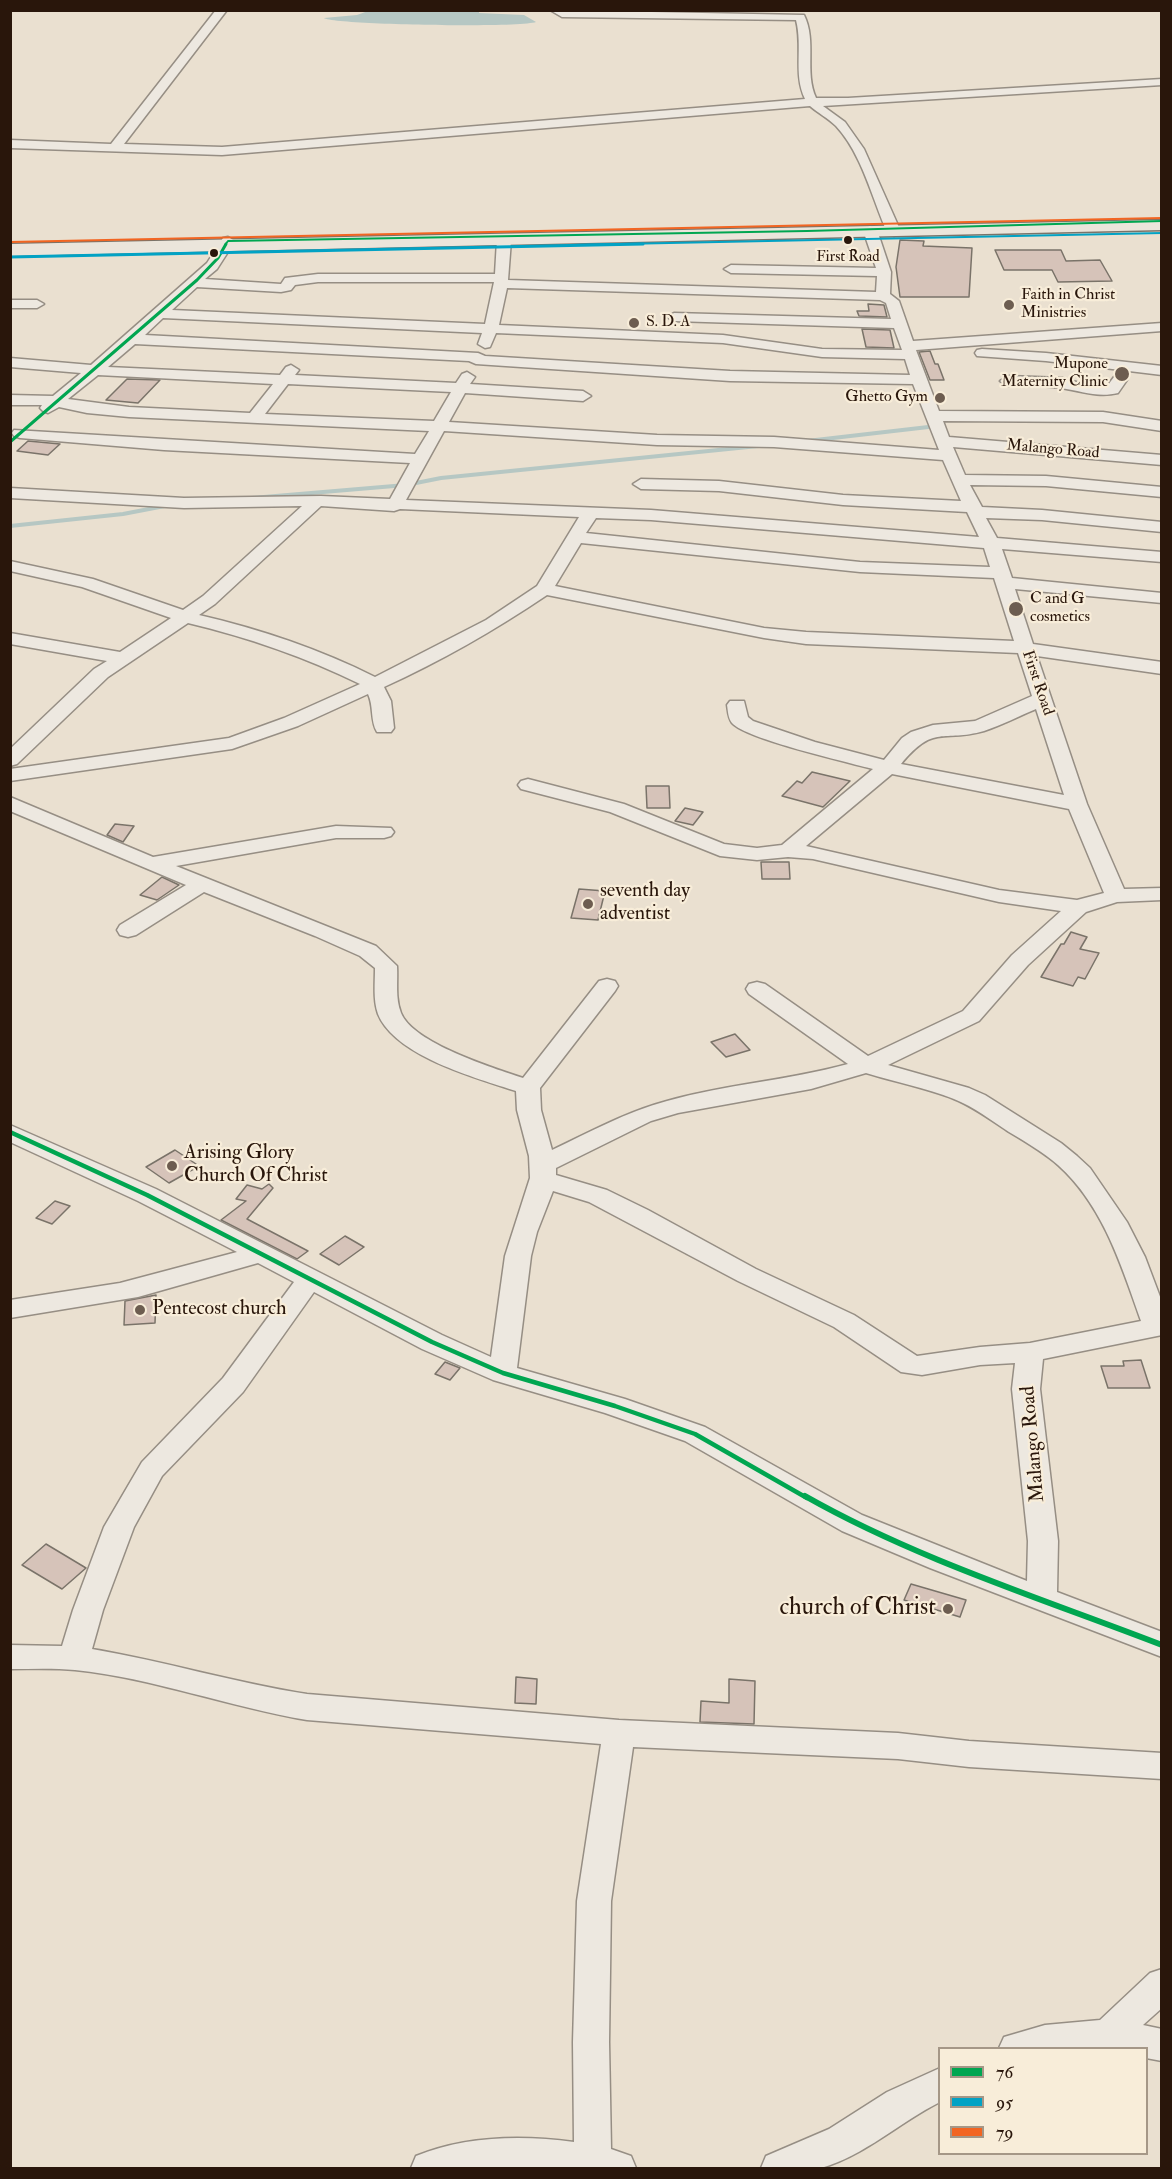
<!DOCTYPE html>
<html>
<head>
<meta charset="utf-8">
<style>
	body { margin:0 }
	#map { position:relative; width:1172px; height:2179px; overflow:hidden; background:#eae0d0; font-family:"IM FELL Double Pica",serif }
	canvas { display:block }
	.frame { position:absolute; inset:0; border:12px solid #29160b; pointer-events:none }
	.legend { position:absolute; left:938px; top:2047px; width:210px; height:108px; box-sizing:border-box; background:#f8edd9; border:2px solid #a59787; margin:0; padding:8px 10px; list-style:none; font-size:18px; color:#29160b }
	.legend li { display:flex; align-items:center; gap:12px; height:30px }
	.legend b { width:30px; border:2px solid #a59787 }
</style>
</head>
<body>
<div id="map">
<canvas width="1172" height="2179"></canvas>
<div class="frame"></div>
<ul class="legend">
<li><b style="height:8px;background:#00a651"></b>76</li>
<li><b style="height:8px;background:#02a2c4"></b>95</li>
<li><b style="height:8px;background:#f26522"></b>79</li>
</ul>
</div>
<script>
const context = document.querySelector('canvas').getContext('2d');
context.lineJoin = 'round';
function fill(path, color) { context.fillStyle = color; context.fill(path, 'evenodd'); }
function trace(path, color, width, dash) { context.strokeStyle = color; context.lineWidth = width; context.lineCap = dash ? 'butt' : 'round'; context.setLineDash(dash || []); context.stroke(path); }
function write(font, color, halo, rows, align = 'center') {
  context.font = font + ' "IM FELL Double Pica",serif'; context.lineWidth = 4.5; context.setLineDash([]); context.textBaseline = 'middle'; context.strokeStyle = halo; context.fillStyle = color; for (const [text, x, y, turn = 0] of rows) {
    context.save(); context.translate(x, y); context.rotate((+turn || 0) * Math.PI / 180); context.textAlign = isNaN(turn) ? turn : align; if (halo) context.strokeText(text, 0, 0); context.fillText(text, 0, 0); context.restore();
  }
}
fill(new Path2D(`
	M479 11V13L524 15 536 22C519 28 334 25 324 18L357 15 368 11Z`), '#b6c7c3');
trace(new Path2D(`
	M807 441 937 426
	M252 498 406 485 441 478 758 446
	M10 526 123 514 170 505`), '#b6c7c3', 4);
const building = new Path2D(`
	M900 240 924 241 923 246 972 248 969 297H900L896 267Z
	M995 250H1061L1066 261 1100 260 1112 281 1058 282 1052 270H1004Z
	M868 304 884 305 887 317 859 316 857 311H869Z
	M862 329 890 330 894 348 866 347Z
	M930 351 935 364H938L944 380H930L919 352Z
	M127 379 160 380 138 403 106 400Z
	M28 441 60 444 48 455 17 451Z
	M812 772 850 781 823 807 782 796 797 781 802 783Z
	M646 786H669L670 808H647Z
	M685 808 703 812 693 825 675 821Z
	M115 824 134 826 123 842 107 835Z
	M761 862H789L790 879H762Z
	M162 877 179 885 157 900 140 895Z
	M579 889 605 891 598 920 571 918Z
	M1071 932 1087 937 1080 949 1099 953 1085 979 1078 977 1073 986 1041 977 1061 944H1064Z
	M735 1034 750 1050 726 1057 711 1042Z
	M175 1150 199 1166 169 1183 146 1167Z
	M269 1184 273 1188 247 1219 308 1251 297 1259 221 1220 246 1201 236 1199 247 1185 262 1189Z
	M55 1201 70 1206 52 1224 36 1218Z
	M345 1236 364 1247 339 1265 320 1254Z
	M156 1295 155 1323 124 1325 125 1301Z
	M1141 1360 1150 1388H1108L1101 1366H1124L1123 1361Z
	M445 1362 460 1368 450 1380 435 1374Z
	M46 1544 86 1568 62 1589 22 1565Z
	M911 1584 966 1600 960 1617 904 1600Z
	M516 1677 537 1679 536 1704 515 1703Z
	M729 1679 755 1681 754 1724 700 1722 701 1701 729 1703Z`);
fill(building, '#d6c3b9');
trace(building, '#7a7369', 1.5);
const street = new Path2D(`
	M216 10H227L124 144 222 147 805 99C793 74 803 47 796 20L562 17 550 10 804 15C817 41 804 72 816 98H848L1162 79V85L823 106 845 122 864 149 901 232 894 236 887 232C872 198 862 154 836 126 828 118 818 113 810 106L222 155 10 148V140L111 144Z
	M870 226 877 230 891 272 890 294 899 301 913 341 1162 323V331L916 350 939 411 1103 412 1162 421V431L1103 422 943 421 949 437 1162 455V465L953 447 965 475 1046 476 1162 487V497L1046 486 970 485 982 507 1042 510 1162 522V532L1042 520 986 518 997 538 1162 552V562L1002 549 1012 578 1162 593V603L1015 589 1033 644 1162 662V674L1037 656 1087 804 1124 889 1162 888V900L1117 902 1086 912 1028 965 979 1021 888 1065 969 1088 985 1095 1061 1143 1077 1156 1090 1168 1127 1222 1145 1257 1162 1302V1335L1043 1359 1040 1389 1058 1541 1057 1592 1162 1632V1657L930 1568 842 1531 685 1441 605 1413 493 1380 422 1349 314 1292 243 1392 162 1476 134 1527 103 1610 92 1649C164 1661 235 1683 307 1694L619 1720 898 1733 969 1741 1162 1753V1779L969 1767 898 1759 633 1747 611 1901 609 2042 611 2149 631 2156 636 2168H411L416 2156C465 2136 522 2135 574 2142L573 2042 577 1901 601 1744 307 1720C229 1707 153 1678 75 1670 54 1668 32 1669 10 1669V1645L62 1646 73 1610 104 1527 142 1462 223 1378 294 1282 258 1263 138 1297 10 1318V1300L120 1283 237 1252 138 1201 10 1142V1125L156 1189 442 1335 491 1357 505 1256 530 1178 529 1156 517 1110 516 1091C476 1078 395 1056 378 1014 373 1000 375 983 375 968L360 956 315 936 204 892 136 935 128 937 120 935 117 930 120 925 186 885 10 811V797L153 857 336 826 391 828 394 832 391 836 384 838H336L176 866 376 946 397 966C398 981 395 998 401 1013 413 1043 493 1068 523 1078L599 981 607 979 615 981 618 986 615 991 540 1088 541 1110 552 1150C590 1132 626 1112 667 1101 726 1084 787 1081 848 1064L749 994 746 989 749 984 757 982 765 984 868 1056 963 1011 1012 955 1061 911 999 902 813 859 788 857 757 860 720 856 610 812 521 789 518 785 521 781 528 779 624 804 724 844 757 848 782 845 873 769C847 762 746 739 732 723 728 718 728 711 727 705L730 701H744L748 717 753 721 815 742 884 760 902 738 911 732 933 725 975 721 1032 696 1018 653 806 644 764 638 547 595C495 630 441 661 384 687L391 701 394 728 391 732H377C370 721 374 706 368 694L298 726 232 749 10 781V769L229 738 284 718 360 684C305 657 247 637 188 623L108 677 17 764 10 766V749L94 669 107 661 10 644V633L120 652 171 618 82 587 10 571V561L93 579 183 610 203 596 302 506 184 508 10 498V488L184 498 321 496 390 499 410 463 164 450 20 438 14 436 12 433 14 430 415 454 429 431 129 417 87 413 59 407 48 413 43 411 40 408 42 405H10V395L53 396 81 373 10 367V358L91 365 207 263 223 238 228 237 235 241 217 269 205 279 281 284 285 278 318 274H495L497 240 504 236 511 240 508 280 876 292 877 276 731 273 724 269 731 265 876 268 863 230ZM318 282H494L485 324 172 310 197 287 281 292 291 290 295 285ZM507 288 880 300 886 303 891 319 674 313 667 317 674 321 894 328 902 350 822 349 723 335 499 325ZM163 318 482 333 478 344 485 348 490 347 496 333 723 343 822 357 905 359 910 375 730 371 485 356 478 353 145 335ZM135 344 469 361 476 364 730 381 913 384 939 450 774 437 657 435 449 422 465 393 583 401 591 396 583 391 470 384 475 377 467 372 462 374 456 383 295 375 299 370 291 365 286 367 280 375 108 367ZM98 375 273 384 250 413 129 407 68 399ZM288 384 451 392 434 421 265 414ZM444 431 657 445 774 447 943 460 961 501 843 495 719 481 641 479 633 484 641 489 719 491 843 505 967 512 979 537 651 510 406 500ZM321 506 394 511 400 509 579 517 537 586 486 620 375 677C319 649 260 629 199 615L215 604ZM596 518 651 520 984 548 990 567 860 562 586 533ZM581 543 860 572 994 578 1014 641 806 632 764 628 555 586ZM1036 709 1064 795 901 764C935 723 942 743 984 731 1002 725 1019 716 1036 709ZM892 774 1069 809 1104 893 1077 900 999 890 806 846ZM866 1073C895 1082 926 1088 954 1099 974 1107 991 1120 1009 1132 1026 1142 1043 1152 1058 1165 1103 1205 1122 1267 1141 1321L1030 1343 980 1347 917 1356 854 1315 756 1269 648 1210 607 1190 556 1175V1168L651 1121 678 1113 811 1089ZM553 1191 589 1202 738 1281 834 1327 901 1372 922 1375 980 1365 1015 1363 1012 1389 1028 1541 1027 1581 862 1515 705 1427 625 1399 517 1368 531 1256 537 1232Z
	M10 300H37L44 304 37 308H10Z
	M982 349 1046 353 1162 366V375L1046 361 977 356 975 353 977 350Z
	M1119 375 1127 380 1118 393C1098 398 1081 391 1061 388 1044 385 1025 386 1008 386L1000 381 1008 376 1062 378 1087 385H1108L1114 377Z
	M1162 1969V2008L1143 2025 1162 2029V2061L1146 2058V2048H999L1004 2037 1045 2025 1100 2020 1150 1973Z
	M940 2068V2102C900 2122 864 2156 821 2168 805 2172 778 2168 761 2168L766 2156 829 2129 887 2092Z`);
const primary = new Path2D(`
	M1162 220V230L10 256V244Z`);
trace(street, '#968e84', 3);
trace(primary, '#7a7369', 3);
fill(street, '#ede8e0');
fill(primary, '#ebe5db');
trace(new Path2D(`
	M225 245 228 241 807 231 1162 221`), '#00a651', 2);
trace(new Path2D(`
	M10 442 197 280 218 258 226 244`), '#00a651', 3);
trace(new Path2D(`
	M10 1132 147 1195 432 1342 503 1373 615 1406 695 1434 807 1498`), '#00a651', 4.5);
trace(new Path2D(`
	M805 1496C916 1559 1043 1599 1162 1645`), '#00a651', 6);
trace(new Path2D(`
	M571 245 1162 233`), '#02a2c4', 2);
trace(new Path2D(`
	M10 257 643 244`), '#02a2c4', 3);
trace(new Path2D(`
	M10 242 1162 218`), '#f26522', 2);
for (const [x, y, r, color] of [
	[848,240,5,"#29160b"],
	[214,253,5,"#29160b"],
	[1009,305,6,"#6d5d50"],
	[634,323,6,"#6d5d50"],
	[1122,374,8,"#6d5d50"],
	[940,398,6,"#6d5d50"],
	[1016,609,8,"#6d5d50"],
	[588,904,6,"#6d5d50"],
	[172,1166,6,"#6d5d50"],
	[140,1310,6,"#6d5d50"],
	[948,1609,6,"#6d5d50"]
]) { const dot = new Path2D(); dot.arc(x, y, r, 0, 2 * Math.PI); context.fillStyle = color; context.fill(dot); trace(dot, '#f8edd9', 2); }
write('15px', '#29160b', '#f8edd9', [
	["First Road",848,258]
]);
write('16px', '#29160b', '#f8edd9', [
	["Faith in Christ",1021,296],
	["Ministries",1021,314],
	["S. D. A",646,323],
	["Mupone",1108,365,"right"],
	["Maternity Clinic",1108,383,"right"],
	["Ghetto Gym",928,398,"right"],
	["C and G",1030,600],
	["cosmetics",1030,618]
], 'left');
write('16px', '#29160b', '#f8edd9', [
	["Malango Road",1053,450,5],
	["First Road",1037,683,71]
]);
write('20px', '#29160b', '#f8edd9', [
	["seventh day",600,892],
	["adventist",600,915],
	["Arising Glory",184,1154],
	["Church Of Christ",184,1177],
	["Pentecost church",152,1310]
], 'left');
write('20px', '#29160b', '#f8edd9', [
	["Malango Road",1034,1444,-95]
]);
write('24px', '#29160b', '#f8edd9', [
	["church of Christ",936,1609]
], 'right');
</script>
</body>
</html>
